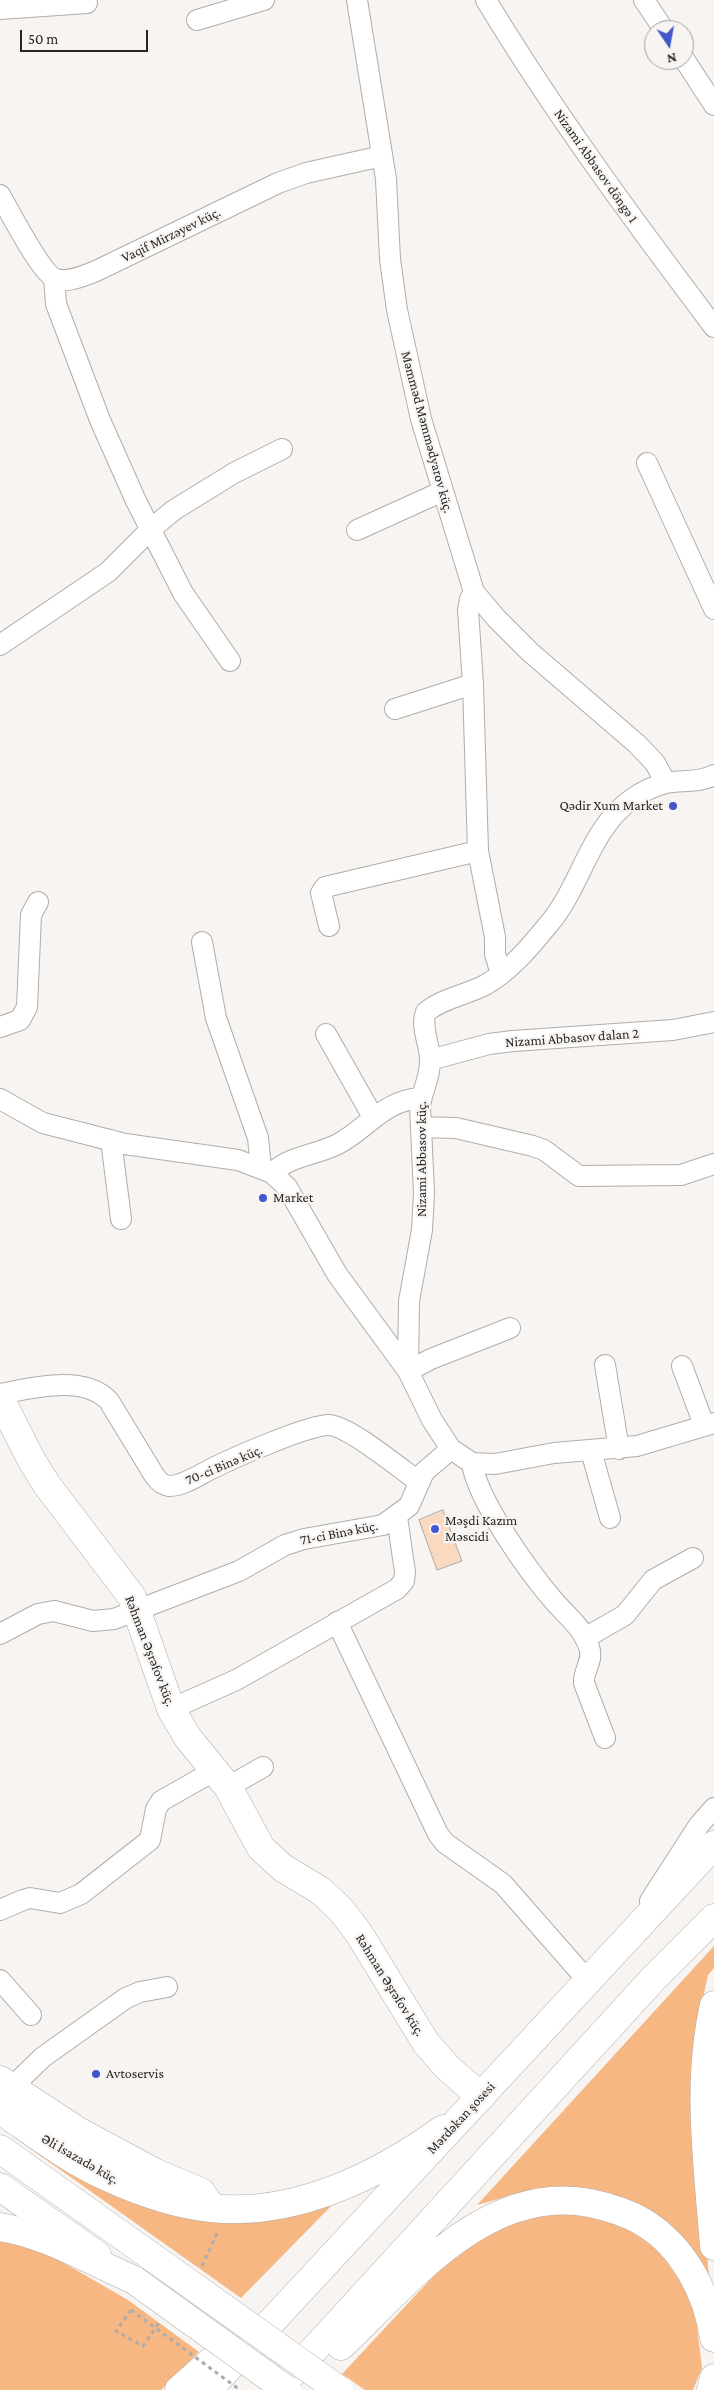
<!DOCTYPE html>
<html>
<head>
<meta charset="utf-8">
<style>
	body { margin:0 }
	#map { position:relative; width:714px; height:2390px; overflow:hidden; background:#f7f4f1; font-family:"Crimson Pro",serif }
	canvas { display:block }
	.north { position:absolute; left:644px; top:20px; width:50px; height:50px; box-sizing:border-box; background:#f7f4f1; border:1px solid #a4a2a0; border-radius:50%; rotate:168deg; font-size:14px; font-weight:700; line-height:20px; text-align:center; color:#282726 }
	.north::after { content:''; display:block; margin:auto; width:18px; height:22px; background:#4157cb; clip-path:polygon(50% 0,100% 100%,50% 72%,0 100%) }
	.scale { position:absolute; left:20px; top:30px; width:128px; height:22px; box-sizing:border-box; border:2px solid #282726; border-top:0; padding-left:6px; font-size:15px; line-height:18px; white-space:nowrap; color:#282726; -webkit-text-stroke:4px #f7f4f1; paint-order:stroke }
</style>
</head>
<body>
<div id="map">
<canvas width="714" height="2390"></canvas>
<div class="north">N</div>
<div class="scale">50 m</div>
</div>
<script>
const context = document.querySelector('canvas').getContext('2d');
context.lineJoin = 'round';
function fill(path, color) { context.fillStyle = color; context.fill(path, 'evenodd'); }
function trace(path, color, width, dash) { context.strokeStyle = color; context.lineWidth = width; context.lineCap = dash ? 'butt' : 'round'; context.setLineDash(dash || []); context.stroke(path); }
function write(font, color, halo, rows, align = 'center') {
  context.font = font + ' "Crimson Pro",serif'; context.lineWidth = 4.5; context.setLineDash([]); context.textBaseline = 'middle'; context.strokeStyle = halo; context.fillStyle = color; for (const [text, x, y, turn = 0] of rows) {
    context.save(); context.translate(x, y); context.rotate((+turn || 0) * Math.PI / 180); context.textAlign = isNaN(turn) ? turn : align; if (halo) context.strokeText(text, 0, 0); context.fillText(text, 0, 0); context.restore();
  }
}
fill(new Path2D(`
	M714 1946V1968L708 1975 698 2020 697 2156 711 2295 649 2214 610 2193 570 2188H537L477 2205Z
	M0 2127 135 2202 338 2199 241 2298Z
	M565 2210 608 2217 658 2249 694 2302 702 2368 693 2390H365L342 2374 454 2254 510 2218Z
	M0 2238 19 2240 57 2259 128 2300 199 2352 161 2390H0Z`), '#f7b782');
const building = new Path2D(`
	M443 1510 462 1561 437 1570 419 1520Z`);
fill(building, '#f9d9bf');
trace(building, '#aeaaa8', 1);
const street = new Path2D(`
	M357 0 386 179 390 259 397 310 421 419 474 592 496 618 530 652 637 744 655 763 666 783
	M486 0C555 114 634 221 714 327
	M644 0 664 30
	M0 9 87 3
	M197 20 264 0
	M684 59 714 105
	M0 195C9 210 41 274 56 279 68 283 82 276 94 272L278 183 306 173 382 156
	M54 278 56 304 100 420 136 501 183 593 230 661
	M647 463 714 609
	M357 530 443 491
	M474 592 470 599 468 610 473 684 478 851 495 937V954L501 974
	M0 645 108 572 151 529 174 510 234 473 282 449
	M395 709 473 684
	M714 775C700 783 681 780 666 783 653 786 642 792 632 799 589 829 581 887 548 925 530 947 510 971 485 985 466 995 443 998 426 1012 420 1026 430 1045 430 1059 431 1077 422 1090 420 1106L424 1193 422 1230 409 1301 408 1371 432 1420 451 1449 472 1463 495 1464 554 1453 637 1446 714 1423
	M329 926 321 893 325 887 478 851
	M202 942 216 1018 258 1138 261 1168
	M0 1027 20 1020 27 1007 31 915 38 902
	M326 1034 373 1117
	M430 1060 489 1044 513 1041 673 1030 714 1022
	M0 1099 43 1123 125 1144 238 1160 272 1173 287 1187 337 1274 408 1371 431 1359 510 1328
	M421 1127 456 1128 533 1146 544 1150 579 1176 681 1175 714 1164
	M111 1140 121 1219
	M272 1173C289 1156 317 1155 338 1144 368 1128 384 1100 421 1098
	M605 1365 619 1449
	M682 1366 704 1425
	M0 1394C32 1388 84 1374 109 1401L154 1475C158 1481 162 1485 169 1486 183 1486 199 1475 211 1469 233 1458 308 1425 329 1425 349 1426 401 1469 419 1482
	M591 1451 610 1518
	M472 1463C477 1500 529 1572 554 1601 566 1615 583 1628 589 1647 594 1661 583 1670 584 1683L605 1738
	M337 1622 438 1834 445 1843 503 1884 588 1981
	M0 1634 38 1614 54 1611 93 1621 114 1619 239 1571 285 1545 304 1539 383 1525 409 1506 424 1472 451 1449
	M585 1638 625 1615 653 1580 693 1558
	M171 1709 236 1680 397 1589 404 1581 405 1572 397 1517
	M228 1787 263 1767
	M650 1901 699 1825 714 1808
	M0 1910 23 1900 30 1898 60 1903 81 1894 150 1840 156 1809 161 1801 214 1771
	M0 1980 31 2015
	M12 2087 43 2057 126 1998 140 1992 167 1987`);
const secondary = new Path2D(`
	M0 1398 32 1461 47 1485 132 1597 171 1709 188 1738 228 1787 261 1848 283 1868 321 1891 341 1910 358 1932 426 2043 447 2067 481 2097
	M714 2005C696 2084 708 2166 714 2246
	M0 2080 78 2131 156 2173 201 2192 212 2208
	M0 2110C33 2132 66 2158 103 2175 137 2191 173 2204 211 2208 294 2217 378 2176 443 2129
	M0 2187 97 2255`);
const highway = new Path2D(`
	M0 2149 152 2257
	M0 2227C44 2233 93 2262 134 2280
	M341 2346C408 2282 486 2183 590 2203 609 2207 626 2212 643 2222 684 2247 707 2292 714 2338
	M179 2390 223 2351
	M208 2390 714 1845
	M277 2390 654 1978 714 1918
	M711 2390 714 2378`);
trace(street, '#b0adaa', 22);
trace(secondary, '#b0adaa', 29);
trace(highway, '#b0adaa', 29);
trace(new Path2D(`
	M202 2266 219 2229
	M131 2310 116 2331 143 2346 159 2323`), '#aeacaa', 3, [4, 4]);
trace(street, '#fff', 20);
trace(secondary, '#fff', 28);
trace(highway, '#fff', 28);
const secondaryBridge = new Path2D(`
	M134 2280 287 2390`);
const highwayBridge = new Path2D(`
	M152 2257 339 2390`);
trace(secondaryBridge, '#b0adaa', 29, []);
trace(highwayBridge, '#b0adaa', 29, []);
trace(new Path2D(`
	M131 2310 240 2390`), '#aeacaa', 3, [4, 4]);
trace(secondaryBridge, '#fff', 28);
trace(highwayBridge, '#fff', 28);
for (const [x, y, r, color] of [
	[673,806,5,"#4157cb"],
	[263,1198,5,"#4157cb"],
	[435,1529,5,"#4157cb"],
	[96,2074,5,"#4157cb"]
]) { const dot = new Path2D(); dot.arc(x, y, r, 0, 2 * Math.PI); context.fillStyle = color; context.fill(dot); trace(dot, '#f7f4f1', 2); }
write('14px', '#282726', '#f7f4f1', [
	["Nizami Abbasov döngə 1",596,166,55],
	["Vaqif Mirzəyev küç.",171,235,-26],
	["Məmməd Məmmədyarov küç.",427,432,75],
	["Nizami Abbasov dalan 2",572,1038,-4],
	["Nizami Abbasov küç.",422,1159,-90],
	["70-ci Binə küç.",224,1465,-23],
	["71-ci Binə küç.",339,1533,-11],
	["Rəhman Əşrəfov küç.",150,1651,69],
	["Rəhman Əşrəfov küç.",390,1985,58],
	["Mərdəkan şosesi",461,2118,-47],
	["Əli İsazadə küç.",80,2159,30]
]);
write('14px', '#282726', '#f7f4f1', [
	["Qədir Xum Market",663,806,"right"],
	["Market",273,1198],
	["Məşdi Kazım",445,1521],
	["Məscidi",445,1537],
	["Avtoservis",106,2074]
], 'left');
</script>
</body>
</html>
